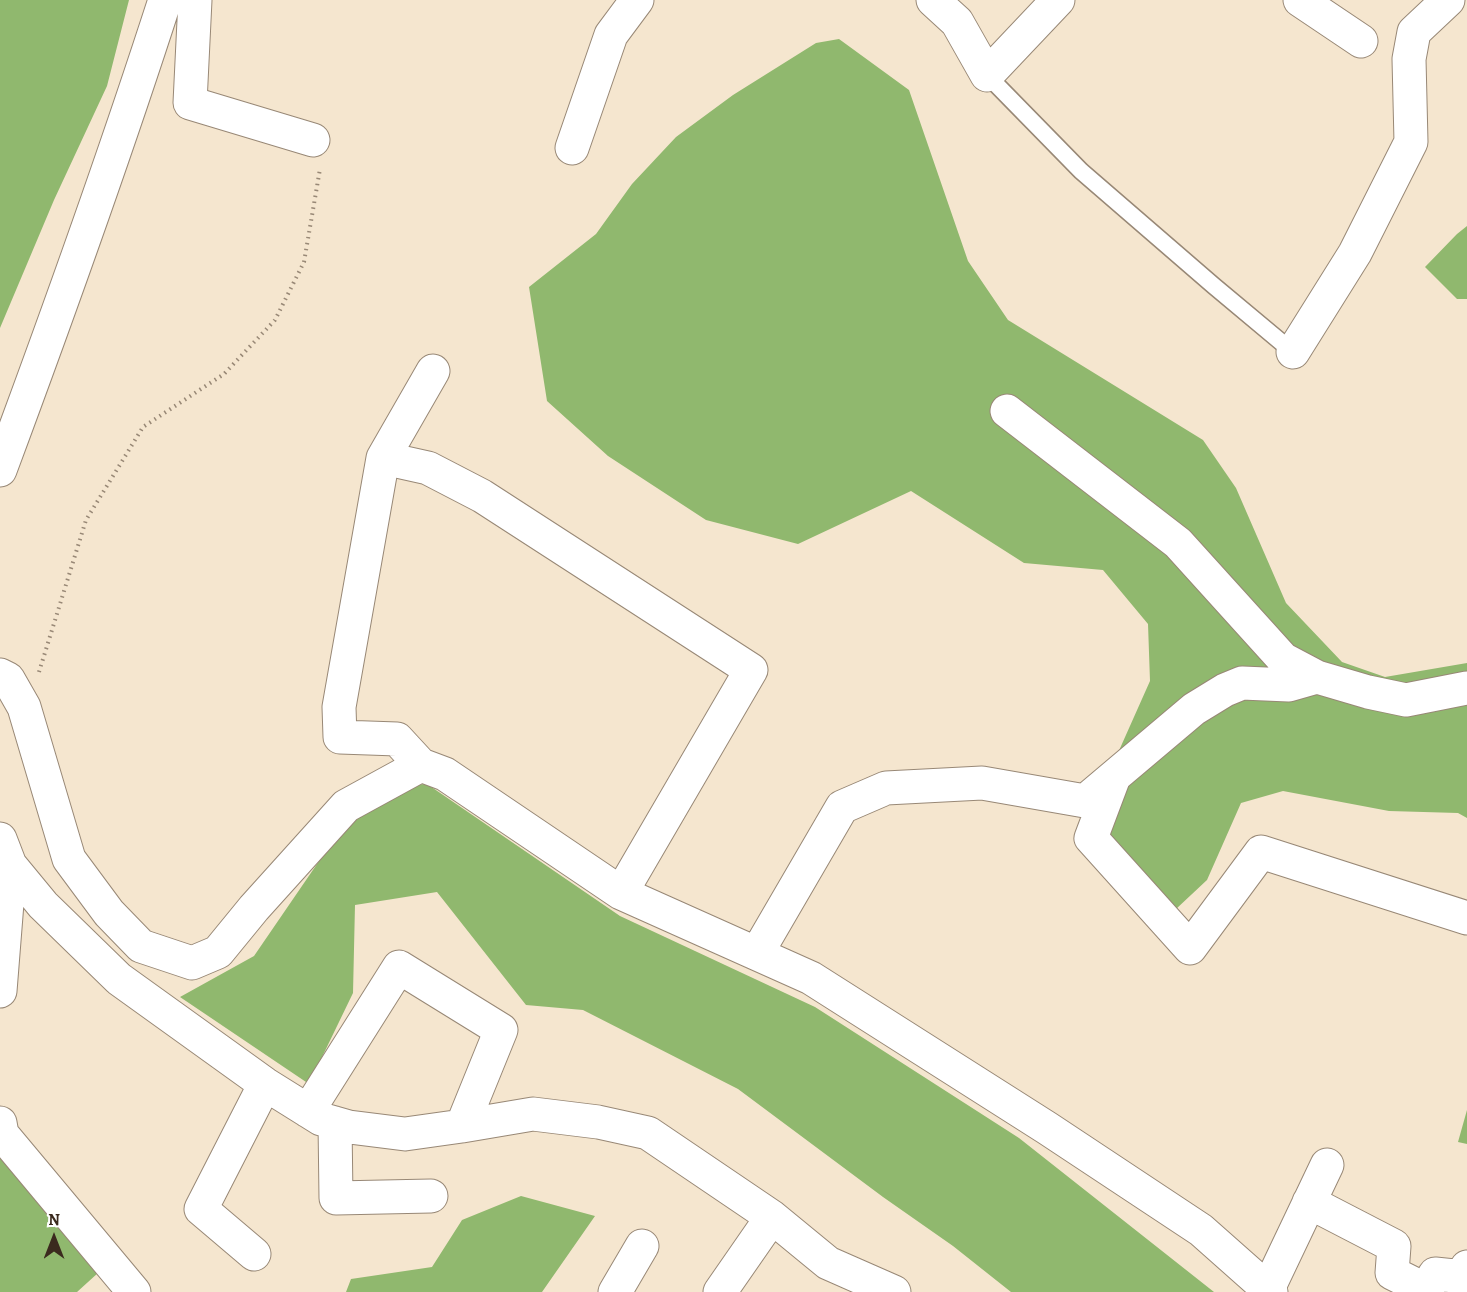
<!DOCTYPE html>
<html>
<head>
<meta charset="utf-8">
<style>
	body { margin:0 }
	#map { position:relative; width:1467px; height:1292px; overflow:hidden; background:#f5e6cf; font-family:Alegreya,serif }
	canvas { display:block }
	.north { position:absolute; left:24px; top:1208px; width:60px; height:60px; -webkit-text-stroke:4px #fff; paint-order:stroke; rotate:0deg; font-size:16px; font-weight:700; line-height:24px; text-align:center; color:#3b2a1e }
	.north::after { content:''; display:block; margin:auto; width:21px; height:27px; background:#3b2a1e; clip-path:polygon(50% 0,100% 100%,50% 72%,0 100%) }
</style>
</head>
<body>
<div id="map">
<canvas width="1467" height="1292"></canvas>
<div class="north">N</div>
</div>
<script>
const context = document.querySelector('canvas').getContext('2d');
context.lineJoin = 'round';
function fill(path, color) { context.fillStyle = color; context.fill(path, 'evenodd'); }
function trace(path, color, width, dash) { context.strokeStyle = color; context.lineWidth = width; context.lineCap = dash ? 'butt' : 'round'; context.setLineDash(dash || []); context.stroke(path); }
fill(new Path2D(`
	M0 0H129L107 86 54 200 0 328Z
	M839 39 909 90 968 261 1008 320 1203 440 1236 488 1286 603 1342 662 1385 677 1467 663V818L1458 813 1389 811 1283 791 1241 803 1207 880 1160 924 1093 809 1150 681 1148 624 1103 570 1024 563 911 491 798 544 706 520 608 456 547 401 529 287 596 234 632 184 676 137 733 95 816 43Z
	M1467 226V299H1457L1425 267 1457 234Z
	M427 784 620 916 815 1007 1019 1138 1214 1292H1011L953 1246 883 1197 738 1089 583 1010 526 1005 437 892 355 905 353 993 309 1084 180 997 254 956 328 848 390 786Z
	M1467 1110V1144L1458 1142Z
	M0 1123 109 1263 77 1292H0Z
	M521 1196 595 1216 542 1292H346L351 1279 432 1267 462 1220Z`), '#90b86e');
const service = new Path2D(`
	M987 75 1081 171 1214 286 1293 352`);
const minor = new Path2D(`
	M195 0 190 103 313 140
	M933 0 957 22 987 75 1058 0
	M1300 0 1361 41
	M572 148 611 35 637 0
	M1293 352 1355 253 1411 142 1409 59 1414 32 1448 0
	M1007 411 1178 543 1283 659 1317 677 1368 692 1406 700 1467 688
	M383 458 428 468 482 496 751 670 621 893
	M0 470C58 314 114 158 165 0
	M0 675 8 679 24 707 69 859 109 913 141 946 192 963 218 952 254 908 346 806 421 765 445 774 621 893 811 978 1047 1128 1201 1230 1271 1292
	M421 765 397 739 340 737 339 707 383 458 433 371
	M1114 777 1091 838 1190 948 1261 852 1467 918
	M0 839 10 865 43 905 119 979 265 1084 321 1119 349 1127 405 1134 462 1126 533 1114 598 1122 648 1133 772 1217 828 1263 894 1292
	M757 953 842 807 886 788 982 783 1085 801 1194 709 1225 690 1242 683 1289 685 1317 677
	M0 991 10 865
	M308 1111 399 967 501 1030 462 1126
	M0 1123 2 1134 134 1292
	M335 1123 336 1198 431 1196
	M1309 1202 1394 1246 1392 1273 1426 1290
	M254 1254 201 1209 265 1084
	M1268 1289 1327 1165
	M615 1292 642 1246
	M720 1292 772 1217
	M1425 1292 1435 1274 1464 1277 1467 1267`);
trace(service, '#988876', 19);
trace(minor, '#988876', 35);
trace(new Path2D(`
	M39 672 86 520 143 427 224 374 275 320 304 262 320 169`), '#988876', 4, [1.5, 4.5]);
trace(service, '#fff', 16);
trace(minor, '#fff', 33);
</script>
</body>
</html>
